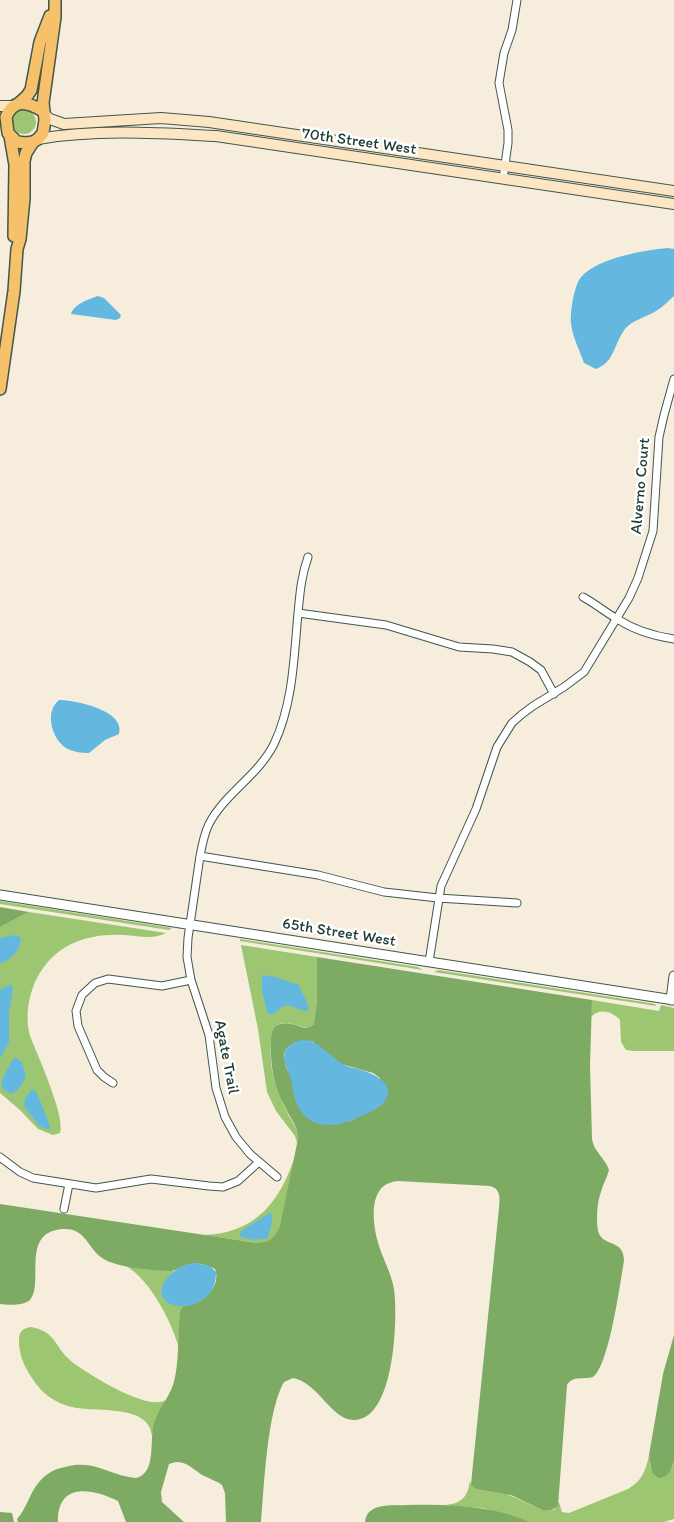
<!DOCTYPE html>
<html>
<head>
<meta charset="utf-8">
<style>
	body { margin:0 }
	canvas { display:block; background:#f6eddc }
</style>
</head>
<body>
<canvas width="674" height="1522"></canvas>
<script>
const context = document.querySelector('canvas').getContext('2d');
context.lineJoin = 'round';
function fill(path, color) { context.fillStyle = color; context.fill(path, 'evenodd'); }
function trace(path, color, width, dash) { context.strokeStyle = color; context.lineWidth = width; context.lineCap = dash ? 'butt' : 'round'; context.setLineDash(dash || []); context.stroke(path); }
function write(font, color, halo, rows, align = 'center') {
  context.font = font + ' Itim,sans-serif'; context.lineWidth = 5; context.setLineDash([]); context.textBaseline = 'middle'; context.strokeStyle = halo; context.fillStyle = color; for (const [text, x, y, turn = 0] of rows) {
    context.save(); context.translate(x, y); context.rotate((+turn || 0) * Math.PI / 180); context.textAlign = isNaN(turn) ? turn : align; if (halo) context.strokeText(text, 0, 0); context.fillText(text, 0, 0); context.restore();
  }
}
fill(new Path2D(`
	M12 122a12 12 0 1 1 24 0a12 12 0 1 1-24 0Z
	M0 901 172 928 169 930 0 904Z
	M29 912 166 933C152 940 140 936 125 935 87 933 54 944 36 980 28 997 25 1018 30 1036 37 1054 66 1117 60 1133L53 1135 38 1129 20 1110 0 1093V927Z
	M240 939 418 967 423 970 240 941Z
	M241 945 317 957V1000L314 1024 307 1028C297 1026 287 1020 277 1025 271 1028 271 1037 271 1043 270 1056 271 1072 276 1085 279 1094 283 1105 288 1114 294 1125 300 1132 298 1146L295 1136 276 1111 267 1092 258 1029Z
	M438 970 650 1003 655 1004 656 1006 434 972Z
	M592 1000 659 1011 661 1005 674 1008V1051H634L626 1050 621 1042 620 1020C612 1011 599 1008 591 1017Z
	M296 1153C292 1172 286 1220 276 1234 272 1240 267 1243 260 1243L202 1235C256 1234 281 1201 296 1153Z
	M126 1266 174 1271C156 1289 156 1303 183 1306L180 1316 178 1345C171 1320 149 1279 126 1266Z
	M31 1327C57 1332 54 1347 71 1361 86 1373 151 1414 167 1399L155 1420 152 1436C149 1403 95 1413 72 1407 55 1403 41 1393 32 1378 25 1368 19 1355 19 1342 18 1333 22 1328 31 1327Z
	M649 1455 652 1473 658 1478 672 1468 674 1461V1519L664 1522H530L483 1508 444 1505C462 1504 469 1496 470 1478V1482L475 1489 507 1494 544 1511 554 1510 559 1502 562 1512 569 1513 628 1489C642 1481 646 1470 649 1455Z`), '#9dc672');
fill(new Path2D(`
	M0 907 29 912 0 927Z
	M317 957 592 1000 590 1065 592 1139C594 1152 605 1158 609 1170 607 1178 603 1184 601 1192 597 1202 596 1220 598 1231 603 1248 624 1238 624 1261 620 1284 609 1366 593 1377 583 1380 573 1375 567 1385L558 1506 552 1510 544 1511 511 1495 475 1489 471 1484 499 1208C500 1198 501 1189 490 1186L398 1181C369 1183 372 1217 377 1239 381 1256 391 1271 394 1289 398 1317 395 1420 354 1420 331 1420 319 1383 293 1378L284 1382C267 1411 264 1487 261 1522H226L225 1493 222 1485C217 1481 210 1479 204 1476 192 1469 184 1457 169 1464L161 1492 162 1502 184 1522H126L118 1501C92 1488 57 1482 58 1522H18L17 1519C27 1508 29 1494 39 1482 46 1474 54 1469 65 1467 95 1459 109 1476 136 1478 157 1473 149 1440 154 1423 158 1410 168 1399 173 1385 180 1362 177 1336 180 1312L183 1306C200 1304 222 1289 215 1269 203 1263 193 1261 180 1268 176 1270 174 1271 169 1271 151 1270 117 1268 102 1258 88 1248 85 1228 64 1229 19 1231 45 1283 30 1300 23 1306 8 1305 0 1304V1204L251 1242C268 1244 273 1241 280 1226L298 1139C298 1126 290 1118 285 1107 274 1087 270 1066 271 1043 271 1035 271 1026 280 1024 290 1021 298 1027 307 1028L314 1024 317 1000ZM312 1041 341 1064 373 1073 380 1078 381 1105 350 1121 314 1122 307 1117 302 1111 295 1098 292 1079 286 1067 284 1054 286 1049 295 1042Z
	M674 1335V1461C671 1471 668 1478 658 1478L652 1473 649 1455 663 1374Z
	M407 1505C449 1504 490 1505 530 1522H365C367 1502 392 1506 407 1505Z
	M0 1512 12 1513 14 1522H0Z`), '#7eab64');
fill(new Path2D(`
	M668 248 674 249V296C668 301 663 307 656 311 647 317 632 320 625 329 614 343 615 362 596 369L584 363C580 351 572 336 571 323 570 312 574 284 582 276 599 258 644 250 668 248Z
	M98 296 104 298 121 315 120 318 116 320 71 314C74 304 89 299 98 296Z
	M59 700C74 700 126 710 119 734L105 740 89 753C81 753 73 752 66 748 52 739 44 712 59 700Z
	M15 935 21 938C20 951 12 959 0 964V938Z
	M262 975 276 977 299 985 308 1005V1011C291 1011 291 997 274 1014H268L262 992Z
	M11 984 13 989 9 1014V1043L0 1058V990Z
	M302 1040C321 1038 332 1064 354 1068 367 1071 398 1081 385 1101 379 1109 368 1113 359 1117 326 1133 297 1126 292 1085 291 1072 280 1062 286 1049L295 1042Z
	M16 1058 22 1062 26 1077 18 1090 11 1094 3 1089 1 1082 12 1060Z
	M31 1090H34L37 1093 50 1126 49 1130 39 1126 24 1106 25 1099Z
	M270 1213 272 1214V1222L268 1238 253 1240 241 1237 240 1235 241 1231Z
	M195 1263 210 1266 216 1272C217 1321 138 1312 168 1277 175 1269 185 1264 195 1263Z`), '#64b8e0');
const minor = new Path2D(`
	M503 179 508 143V130L499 83 504 53 512 30 517 0
	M308 557C301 577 300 593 298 613 294 657 293 704 274 744 258 776 225 793 209 824 204 834 202 845 200 856L318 875 384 892 438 898 517 903
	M583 597C596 604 606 613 619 620 636 631 654 636 674 639
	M298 613 386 625 459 647 493 649 512 652 530 662 541 670 554 694
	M200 856 188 938 187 957 191 980 209 1035 216 1088 225 1117 236 1137 250 1154 277 1177
	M429 962 441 886 476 809 497 747 512 723 521 715 533 706 564 687 584 672 629 598 638 578 653 531 659 437 664 415 674 379
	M113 1083 104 1077 97 1070 78 1026 76 1011 82 995 95 983 108 979 162 986 191 980
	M0 1157 20 1172 33 1178 96 1188 151 1179 209 1186 223 1187 238 1181 259 1162
	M64 1209 69 1184`);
const tertiary = new Path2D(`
	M0 895 674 1000
	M671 1000 674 976`);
const secondary = new Path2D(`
	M0 106H14
	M44 114 50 119 64 124 161 118 209 122 674 191
	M38 139C97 129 157 133 216 136L674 204`);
const primary = new Path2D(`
	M18 104 27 96 31 90 40 42 50 16
	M43 111C28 102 14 98 6 117L8 133 17 142 26 143 33 142 38 139 43 133 45 120 43 103 55 17V2
	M10 136 15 165 14 236
	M0 389 14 291 17 249 20 239 24 198V161L26 153 33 142`);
trace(minor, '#3f574d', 9);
trace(tertiary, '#3f574d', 11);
trace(secondary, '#3f574d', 12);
trace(primary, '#3f574d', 14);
trace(minor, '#fff', 7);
trace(tertiary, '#fff', 9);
trace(secondary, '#fce6c4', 10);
trace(primary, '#f7c06b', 11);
write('16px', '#1f3d34', '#fff', [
	["70th Street West",359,142,8],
	["Alverno Court",641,486,-85],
	["65th Street West",339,933,9],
	["Agate Trail",226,1057,79]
]);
</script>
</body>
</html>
